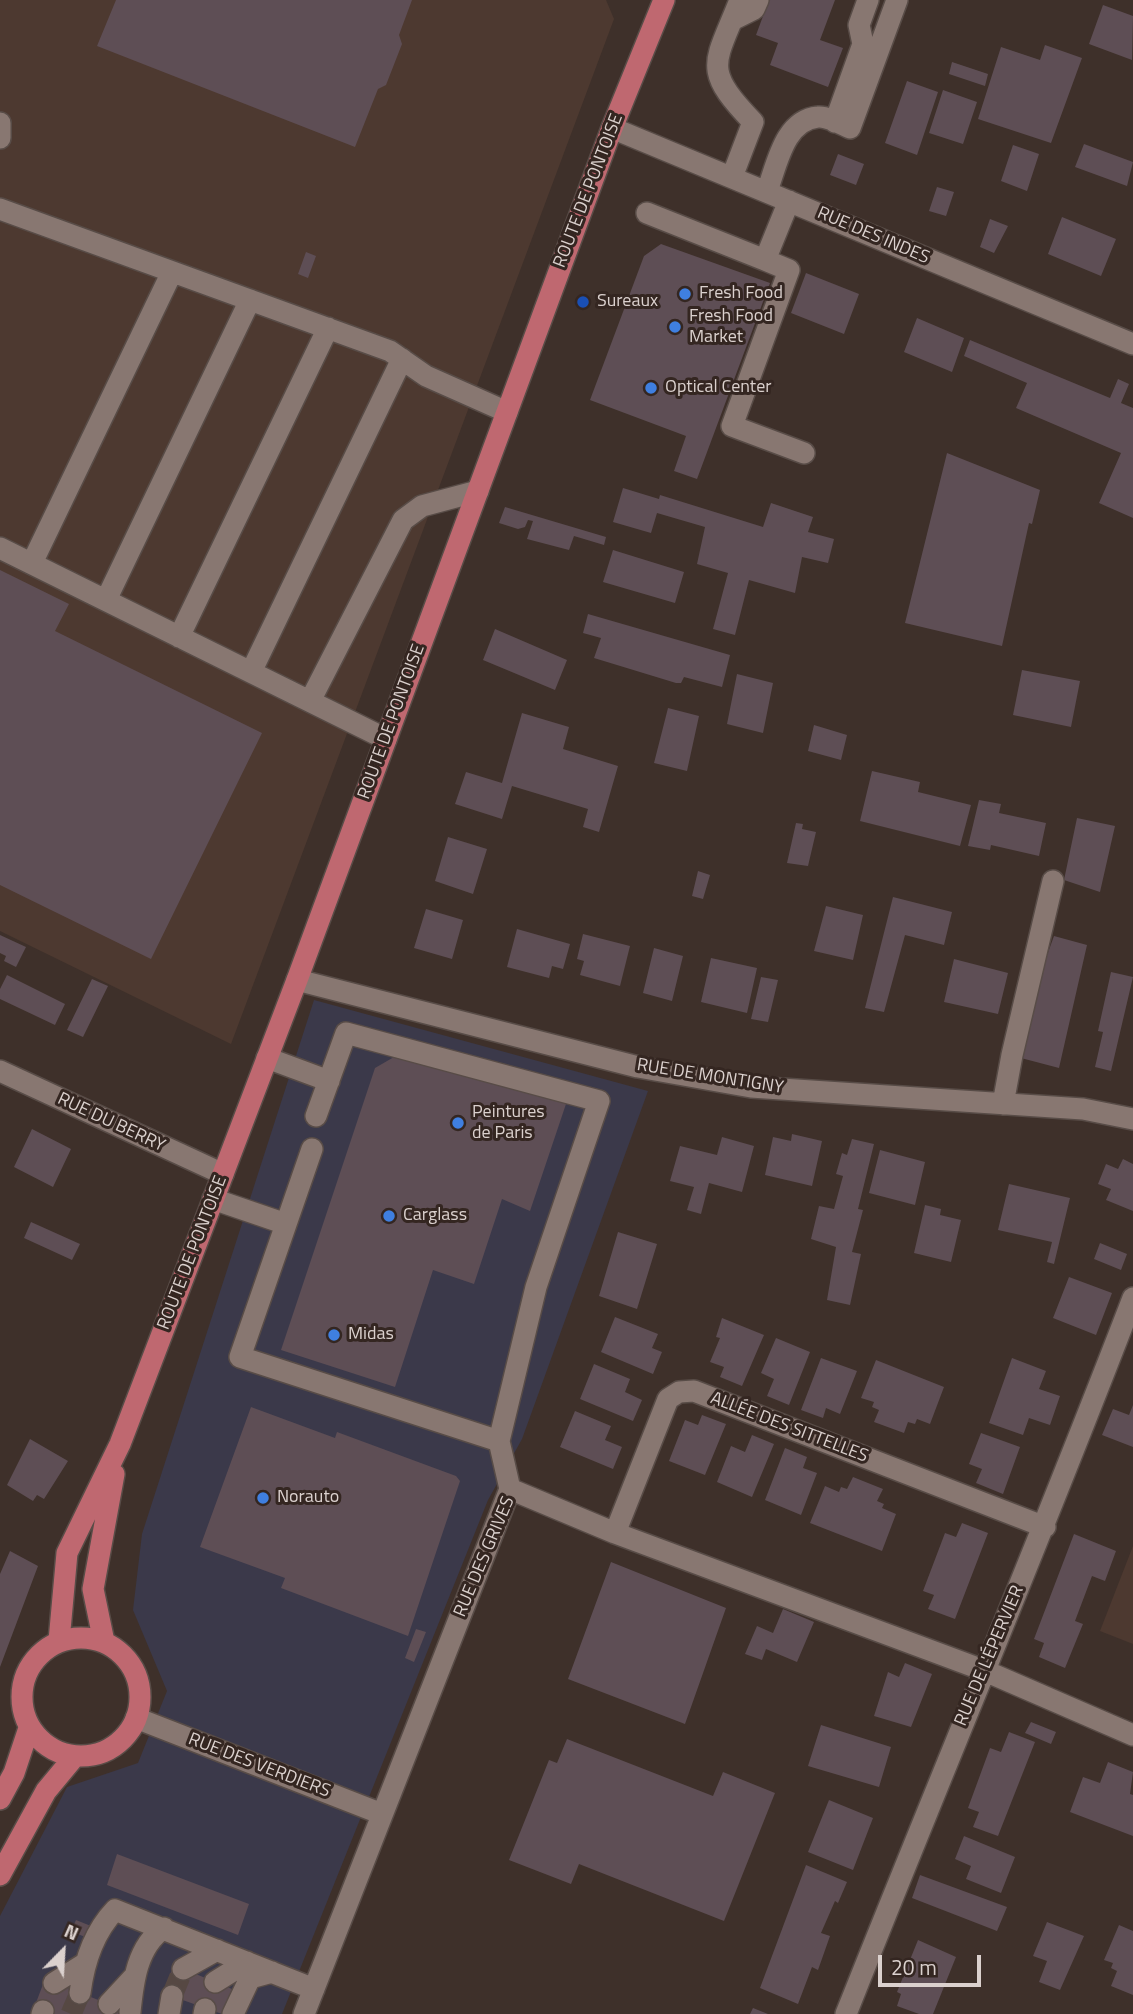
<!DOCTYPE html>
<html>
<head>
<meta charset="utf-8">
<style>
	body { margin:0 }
	#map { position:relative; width:1133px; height:2014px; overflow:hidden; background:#3e302a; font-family:"Titillium Web",sans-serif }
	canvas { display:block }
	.north { position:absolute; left:28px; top:1916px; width:70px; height:70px; -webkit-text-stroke:5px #342621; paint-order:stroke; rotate:24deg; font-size:19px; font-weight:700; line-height:28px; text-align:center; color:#dbd1ce }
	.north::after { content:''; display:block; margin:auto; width:24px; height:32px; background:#dbd1ce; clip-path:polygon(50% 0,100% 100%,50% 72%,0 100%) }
	.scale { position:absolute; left:878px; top:1955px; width:103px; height:32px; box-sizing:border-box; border:4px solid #dbd1ce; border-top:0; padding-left:9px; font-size:21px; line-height:24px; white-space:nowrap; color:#dbd1ce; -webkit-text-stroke:5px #342621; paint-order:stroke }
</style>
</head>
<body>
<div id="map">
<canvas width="1133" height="2014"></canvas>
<div class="north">N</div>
<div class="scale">20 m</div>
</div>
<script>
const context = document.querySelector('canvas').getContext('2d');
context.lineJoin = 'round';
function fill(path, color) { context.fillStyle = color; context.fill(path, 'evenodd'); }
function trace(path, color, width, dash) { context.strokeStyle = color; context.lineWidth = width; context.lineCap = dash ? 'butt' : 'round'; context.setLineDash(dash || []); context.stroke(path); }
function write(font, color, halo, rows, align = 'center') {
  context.font = font + ' "Titillium Web",sans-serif'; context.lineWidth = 6; context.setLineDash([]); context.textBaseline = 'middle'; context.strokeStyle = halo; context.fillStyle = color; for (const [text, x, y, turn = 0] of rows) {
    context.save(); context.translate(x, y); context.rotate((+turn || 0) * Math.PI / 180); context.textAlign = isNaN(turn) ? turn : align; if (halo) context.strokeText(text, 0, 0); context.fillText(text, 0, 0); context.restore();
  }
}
fill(new Path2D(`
	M314 1000 648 1091 522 1439 488 1500 282 2014H0V1916L67 1787 138 1763 167 1691 133 1610 142 1534Z`), '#3b394a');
fill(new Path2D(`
	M0 0H606L614 19 231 1044 0 931Z
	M1133 1546V1644L1100 1631Z`), '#4d3930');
fill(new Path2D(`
	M116 0H412L399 35 402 44 386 85 378 89 355 147 97 46Z
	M769 0H835L820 40 843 48 828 87 770 65 778 43 756 35Z
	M1103 5 1133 16 1132 60 1089 44Z
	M1045 45 1082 58 1051 143 978 119 1001 47 1040 60Z
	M952 62 988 74 985 86 949 74Z
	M907 81 938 92 917 155 885 143Z
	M943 90 977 102 963 144 929 133Z
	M1084 144 1133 162 1127 186 1075 167Z
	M1013 145 1039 154 1027 191 1001 181Z
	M838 154 864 164 856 185 830 175Z
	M937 187 954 192 946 216 929 211Z
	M1062 217 1116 239 1101 276 1048 254Z
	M990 219 1008 226 994 253 980 247Z
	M661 244 770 283 697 479 674 471 686 436 590 400 644 256Z
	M306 252 316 256 308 278 298 274Z
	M806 273 859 294 844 334 791 313Z
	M917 318 964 338 952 372 904 352Z
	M970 340 1110 398 1118 379 1129 384 1121 403 1133 408V518L1099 503 1121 453 1016 408 1027 383 964 356Z
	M947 453 1040 490 1032 524 1029 523 1002 646 905 623Z
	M623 488 659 499 660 495 763 527 771 503 813 517 808 532 834 539 828 563 802 557 795 593 749 580 735 635 713 629 728 573 697 564 705 527 657 513 651 533 613 522Z
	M505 507 606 537 604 545 574 536 569 550 527 539 533 521 528 520 525 527 518 529 499 523Z
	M613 550 684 572 675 603 603 582Z
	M0 570 69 604 55 631 262 733 151 959 0 885Z
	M588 614 730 655 722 687 684 677 681 683H676L594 658 601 638 583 633Z
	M495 629 567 660 555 690 483 660Z
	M1022 670 1080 681 1071 727 1013 715Z
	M737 674 773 683 763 733 727 724Z
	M668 708 699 716 687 771 654 763Z
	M522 713 569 727 563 749 618 766 599 832 583 827 588 809 512 786 502 819 455 804 466 772 502 783Z
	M814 725 847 735 841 760 808 751Z
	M872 771 920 782 918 792 971 805 960 846 860 821Z
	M979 800 1001 804 999 813 1046 823 1039 856 991 845 990 850 968 846Z
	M1077 818 1115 826 1100 892 1064 880Z
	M796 823 803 824 802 829 816 832 808 866 787 863Z
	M448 837 487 849 473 894 435 881Z
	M698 871 710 875 703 899 692 896Z
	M893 897 952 912 944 945 905 935 884 1012 865 1008Z
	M826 906 863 915 853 960 814 951Z
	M426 909 463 920 452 959 414 948Z
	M517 929 570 944 563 969 552 966 549 978 507 967Z
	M583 934 630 946 620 986 580 975 584 961 577 959Z
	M0 935 26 947 16 967 4 961 6 956 0 953Z
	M1054 936 1087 945 1059 1068 1021 1058 1042 969Z
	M654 948 683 956 672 1001 643 993Z
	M711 958 757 968 747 1013 701 1002Z
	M954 959 1008 973 998 1014 944 1002Z
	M1111 972 1133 977 1111 1071 1095 1067 1103 1032 1098 1031Z
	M7 975 65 1004 55 1025 0 999V989Z
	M761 977 778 980 768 1022 751 1019Z
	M92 979 108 986 83 1037 67 1030Z
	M394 1057 567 1101 530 1211 502 1199 474 1284 433 1270 395 1387 281 1350 375 1068Z
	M32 1129 71 1149 53 1187 14 1167Z
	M792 1134 822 1141 812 1186 765 1175 773 1137 791 1141Z
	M722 1137 754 1146 742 1192 709 1183 701 1214 687 1210 694 1187 670 1181 680 1146 717 1155Z
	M852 1139 874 1144 858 1209 863 1210 852 1252 861 1254 850 1305 827 1300 836 1247 811 1239 819 1206 834 1209 843 1176 836 1174 842 1153 847 1155Z
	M880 1150 925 1162 915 1205 869 1193Z
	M1123 1159 1133 1164V1211L1106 1200 1111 1189 1098 1184 1106 1164 1118 1169Z
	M1009 1184 1070 1198 1054 1264 1047 1262 1052 1242 998 1230Z
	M925 1205 941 1209 940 1215 961 1220 951 1262 914 1253Z
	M31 1222 80 1244 72 1260 24 1238Z
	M618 1232 657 1244 637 1309 599 1296Z
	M1100 1243 1127 1254 1121 1270 1094 1259Z
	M1069 1277 1112 1293 1096 1335 1053 1318Z
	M615 1317 658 1334 652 1348 662 1352 653 1374 601 1352Z
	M722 1318 764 1335 742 1386 720 1377 724 1367 710 1362 720 1338 716 1337Z
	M776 1338 810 1352 789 1405 767 1396 774 1379 761 1373Z
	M821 1358 857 1371 840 1414 826 1408 823 1418 801 1410Z
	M1012 1358 1046 1371 1039 1389 1060 1396 1050 1425 1029 1418 1023 1435 989 1423Z
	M876 1360 944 1387 930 1424 917 1419 915 1424 908 1422 904 1433 874 1422 879 1410 872 1407 874 1402 861 1398Z
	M594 1364 630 1379 625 1392 642 1400 633 1421 580 1399Z
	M1133 1405V1447L1102 1435 1113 1409 1129 1415Z
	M251 1407 335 1438 337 1432 456 1476 460 1481 408 1636 281 1588 285 1578 200 1547Z
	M575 1411 611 1426 605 1440 622 1447 613 1469 560 1447Z
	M702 1415 726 1424 705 1475 669 1461 685 1420 698 1425Z
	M981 1433 1020 1447 1003 1494 976 1483 982 1469 969 1464Z
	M752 1435 774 1444 752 1497 717 1482 731 1446 745 1452Z
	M30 1439 68 1461 44 1499 37 1495 33 1501 7 1485Z
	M785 1448 807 1457 803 1468 817 1473 801 1515 765 1500Z
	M853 1477 883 1489 877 1501 884 1504 882 1508 896 1514 882 1551 810 1523 825 1486 839 1492 841 1487 847 1489Z
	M962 1523 988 1533 955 1619 928 1609 934 1595 923 1591 945 1533 956 1537Z
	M1074 1534 1116 1551 1105 1581 1092 1576 1075 1621 1083 1624 1065 1668 1039 1657 1044 1643 1034 1639Z
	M10 1551 38 1566 0 1667V1574Z
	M611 1562 726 1608 685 1724 568 1679Z
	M783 1609 814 1622 797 1662 766 1649 762 1660 745 1654 757 1626 773 1633Z
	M416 1629 426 1632 414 1662 405 1658Z
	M905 1663 932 1674 911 1727 874 1716 888 1672 899 1677Z
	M1031 1722 1056 1732 1051 1744 1025 1733Z
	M821 1725 891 1747 879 1787 808 1766Z
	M1009 1732 1035 1742 998 1836 973 1827 979 1812 968 1808 990 1748 1001 1752Z
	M567 1739 713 1796 723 1772 775 1793 724 1921 579 1864 571 1884 509 1860 549 1760 557 1763Z
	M1108 1762 1133 1772 1130 1794 1133 1795V1836L1070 1812 1083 1777 1100 1783Z
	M829 1800 873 1818 853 1870 808 1852Z
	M964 1836 1015 1857 1001 1893 966 1879 971 1866 955 1859Z
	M117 1854 249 1904 238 1935 107 1885Z
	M806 1865 847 1882 838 1903 835 1901 821 1933 830 1936 818 1970 812 1967 798 2004 760 1988Z
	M920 1875 1007 1907 997 1931 912 1898Z
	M76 1920 91 1926 85 1937 71 1931Z
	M1047 1922 1084 1936 1060 1990 1039 1982 1047 1961 1033 1956Z
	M1119 1925 1133 1931V1995L1111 1986 1117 1971 1111 1968 1113 1963 1104 1960Z
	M918 1940 956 1957 933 2014H919L897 2006 901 1994 897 1992Z
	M174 1965 232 1989 222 2014 163 1993Z
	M45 1979 134 2014H50L34 2008Z
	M753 2008 768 2014H750Z`), '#5e4e55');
trace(new Path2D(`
	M172 1996 183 1969
	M71 2014 80 1993`), '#564843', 21, [21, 10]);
const minor = new Path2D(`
	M732 20 754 9 758 0
	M835 122 863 44 859 25 868 0
	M0 123V138
	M612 128 1133 344
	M732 177 753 122C701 68 715 64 740 0
	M767 191C777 165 784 120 818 117 827 116 841 124 850 128L897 0
	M0 209 390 351 426 376 507 412
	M647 213 765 260 789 201
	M765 260 789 270 732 426 804 453
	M0 548 386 739
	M32 563 172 272
	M106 600 250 300
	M179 637 328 328
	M251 672 402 359
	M310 701 403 520 422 506 478 491
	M297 980 638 1067 751 1087 1083 1109 1133 1119
	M267 1058 329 1081
	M0 1071 223 1174
	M1003 1104 1012 1055 1053 881
	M316 1116 346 1033 599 1101 536 1287 499 1441 510 1489
	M312 1149 240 1357 499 1441
	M213 1199 286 1224
	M510 1489 615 1533 983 1670 1133 1735
	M615 1533 668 1399 679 1392 694 1391 1045 1527
	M136 1718 382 1814
	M183 1969 217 1950
	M215 1982 247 1962
	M54 1983 84 1964
	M80 1993C84 1962 93 1933 115 1910L314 1989
	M109 2004 134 1977
	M130 2012C133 1982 137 1946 164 1928
	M42 2014 43 2011
	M169 2014 172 1996
	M204 2014 205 2009
	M233 2014 250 1978 272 1972
	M304 2014 510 1489
	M846 2014C941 1775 1041 1538 1133 1298`);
const major = new Path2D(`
	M22 1697a59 59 0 1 1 118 0a59 59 0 1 1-118 0Z
	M59 1641 67 1553 120 1444 297 980 612 128 664 0
	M104 1642 93 1589 114 1474
	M0 1799 14 1773 29 1728
	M0 1875 46 1791 75 1756`);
trace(minor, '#584c47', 24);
trace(major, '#584c47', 24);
trace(minor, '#887771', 21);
trace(major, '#bf6870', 21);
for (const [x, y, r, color] of [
	[685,294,7,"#3f7fe0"],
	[583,302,7,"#1a4fb4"],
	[675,327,7,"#3f7fe0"],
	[651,388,7,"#3f7fe0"],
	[458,1123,7,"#3f7fe0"],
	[389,1216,7,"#3f7fe0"],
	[334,1335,7,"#3f7fe0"],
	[263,1498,7,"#3f7fe0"]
]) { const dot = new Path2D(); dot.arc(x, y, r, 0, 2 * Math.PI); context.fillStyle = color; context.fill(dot); trace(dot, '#342621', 2.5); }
write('18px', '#dbd1ce', '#342621', [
	["ROUTE DE PONTOISE",589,191,-69],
	["RUE DES INDES",873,236,23],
	["ROUTE DE PONTOISE",392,722,-70],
	["RUE DE MONTIGNY",710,1077,9],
	["RUE DU BERRY",111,1123,25],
	["ROUTE DE PONTOISE",193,1253,-69],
	["ALLÉE DES SITTELLES",789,1428,21],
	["RUE DES GRIVES",485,1557,-67],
	["RUE DE L'ÉPERVIER",990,1656,-67],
	["RUE DES VERDIERS",259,1766,21]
]);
write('18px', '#dbd1ce', '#342621', [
	["Fresh Food",699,294],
	["Sureaux",597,302],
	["Fresh Food",689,317],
	["Market",689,338],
	["Optical Center",665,388],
	["Peintures",472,1113],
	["de Paris",472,1134],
	["Carglass",403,1216],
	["Midas",348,1335],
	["Norauto",277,1498]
], 'left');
</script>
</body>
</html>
